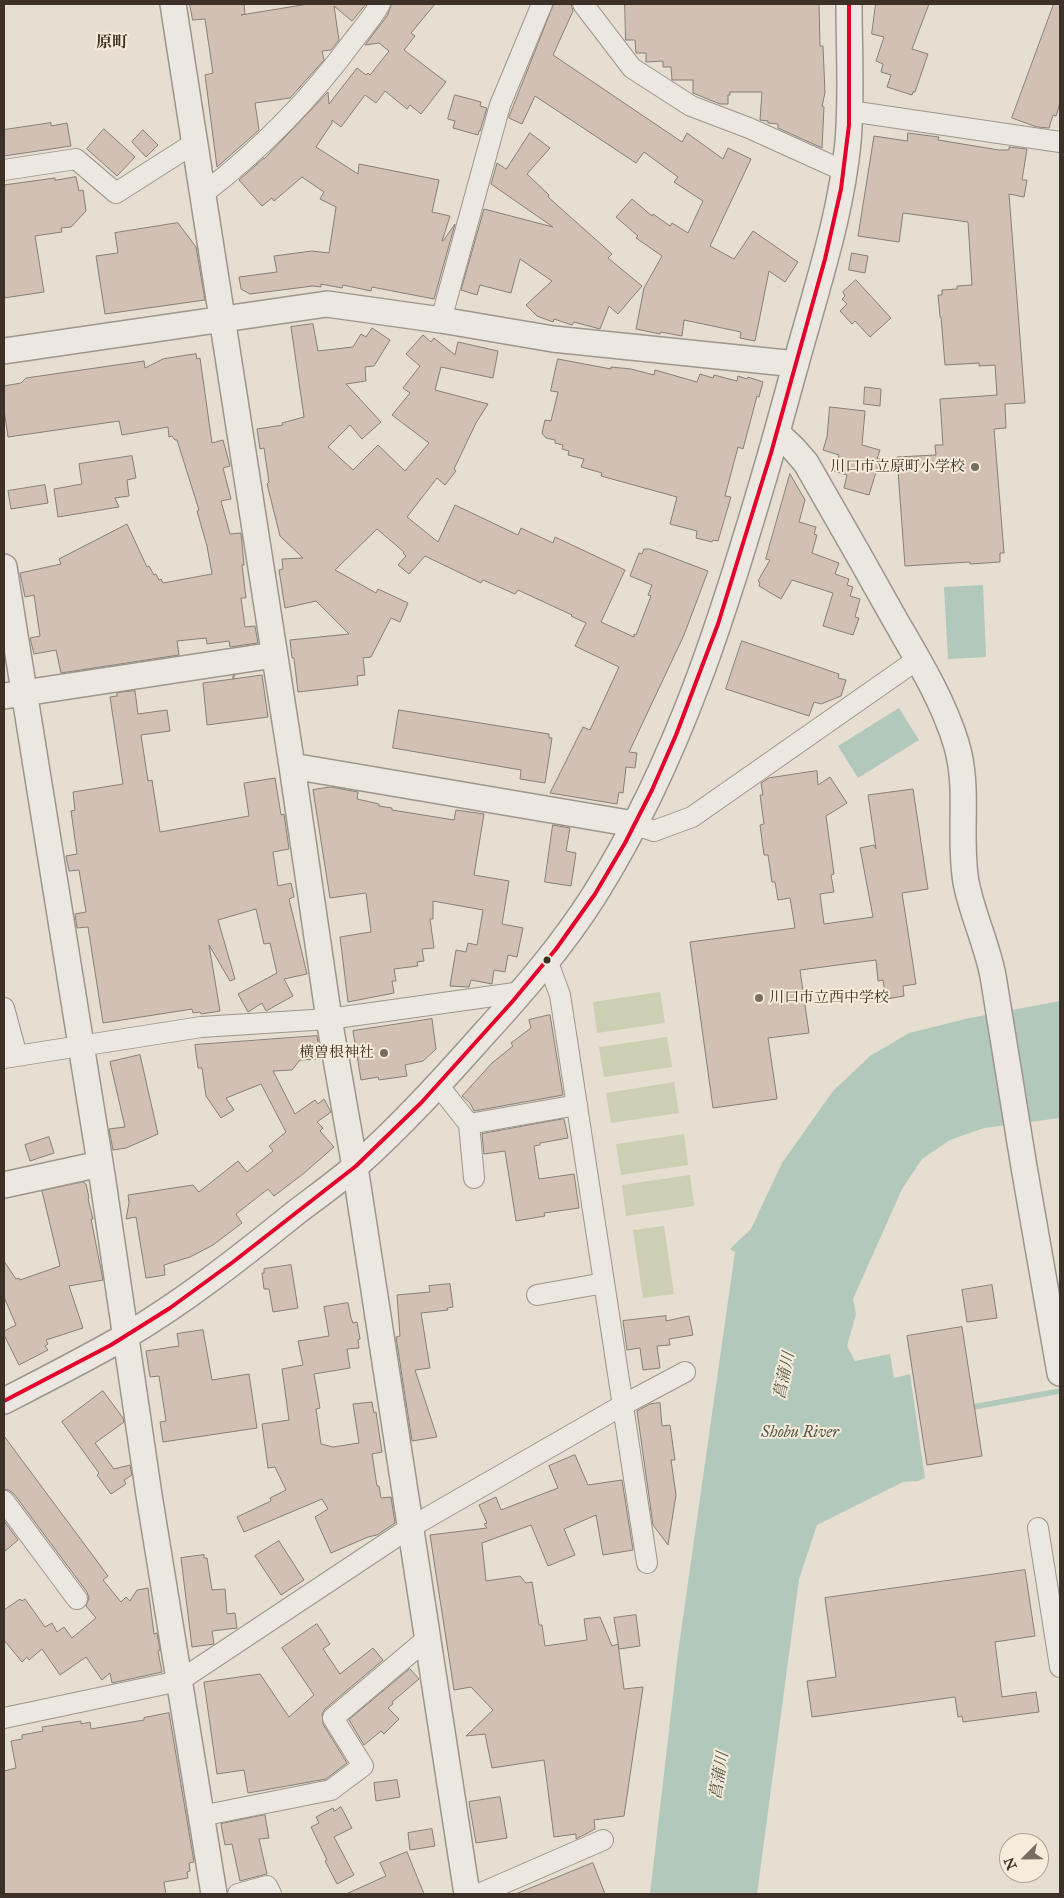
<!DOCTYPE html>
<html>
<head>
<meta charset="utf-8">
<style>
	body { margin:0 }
	#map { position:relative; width:1064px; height:1898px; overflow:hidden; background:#e6ded0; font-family:"IM FELL Great Primer",serif }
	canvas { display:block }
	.frame { position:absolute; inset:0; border:5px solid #3c3027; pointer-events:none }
	.north { position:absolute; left:999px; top:1833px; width:50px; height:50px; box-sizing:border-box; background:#f5ecdb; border:1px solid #aba193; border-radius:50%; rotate:247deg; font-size:14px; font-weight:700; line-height:20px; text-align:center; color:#3c3027 }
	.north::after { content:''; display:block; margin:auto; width:18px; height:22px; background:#786d62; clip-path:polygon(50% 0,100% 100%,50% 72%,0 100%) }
</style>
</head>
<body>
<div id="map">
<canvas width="1064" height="1898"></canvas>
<div class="frame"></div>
<div class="north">N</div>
</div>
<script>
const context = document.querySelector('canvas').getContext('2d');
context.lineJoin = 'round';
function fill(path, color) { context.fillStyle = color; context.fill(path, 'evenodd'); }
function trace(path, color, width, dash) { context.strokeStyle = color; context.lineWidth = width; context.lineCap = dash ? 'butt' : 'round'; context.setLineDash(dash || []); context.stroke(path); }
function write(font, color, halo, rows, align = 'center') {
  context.font = font + ' "IM FELL Great Primer","Noto Serif JP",serif'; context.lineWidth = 4; context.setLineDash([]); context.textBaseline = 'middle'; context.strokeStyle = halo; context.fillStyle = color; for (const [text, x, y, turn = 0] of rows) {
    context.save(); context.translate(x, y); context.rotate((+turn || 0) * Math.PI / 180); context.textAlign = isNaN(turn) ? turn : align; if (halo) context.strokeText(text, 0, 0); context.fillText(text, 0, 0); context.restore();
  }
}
fill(new Path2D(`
	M660 992 665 1023 597 1033 593 1002Z
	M667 1037 672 1067 604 1077 599 1047Z
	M674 1082 679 1113 611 1123 606 1093Z
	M684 1134 688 1165 621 1175 616 1144Z
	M690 1175 694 1206 626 1216 622 1185Z
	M664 1226 674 1294 643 1298 633 1230Z`), '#cccfb1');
fill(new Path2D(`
	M983 585 986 657 948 659 944 587Z
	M899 708 919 740 858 778 838 746Z
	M1060 1001V1118L984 1128 950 1140 922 1159 902 1189 853 1299 856 1314 847 1346 855 1361 890 1354 894 1378 910 1374 925 1478 918 1481 903 1482 817 1525 799 1579 757 1894H650L678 1653 735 1252 730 1249 751 1229 782 1163 833 1091 870 1056 909 1033 965 1019Z`), '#b2c8ba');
trace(new Path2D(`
	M968 1408 1060 1391`), '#b2c8ba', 5.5);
const building = new Path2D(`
	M190 4H244L245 14 241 15 308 4H366L352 21 334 6 339 40 331 50 322 51 324 60 290 98 255 103 259 130 217 167 205 75 213 73 205 19 193 20Z
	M392 4H435L411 33 415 36 404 50 446 82 421 114 410 105 407 109 385 91 376 103 365 95 341 127 332 120V123L316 147 358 174 359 164 439 180 432 212 450 216 442 241H443L455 224 434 299 372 287 371 291 343 285 342 288 321 284V287L313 286 250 294 241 289 239 277 277 272 274 256 312 251 329 253 336 207 320 199 324 192 302 177 274 201 272 198 262 206 239 180 264 158V159L328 92 329 104 357 68 366 75 368 73 370 75 389 51 379 43 365 45 387 16Z
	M554 4H571L573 11 553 55 682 142 687 133 723 159 728 148 751 159 710 246 734 259 753 231 798 262 785 282 769 271 755 341 740 338 741 332 684 320 682 336 661 332 660 334 636 329 644 288 662 256 636 238 638 236 616 217 632 199 652 216 653 214 670 226 672 223 688 233 703 201 674 182 678 177 644 152 636 163 535 96 522 124 509 118Z
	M625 4H819L820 46H823L825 93 822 106 824 107 822 148 778 128V124L768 123V121L760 120 762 92H730V95H728V104H720L693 93V80H672L671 67H663V61L646 62V53H636L635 40H626Z
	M876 4H929L912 49 928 54 915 92H913L912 95 887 87 891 75 881 72 883 64 876 61 884 37 872 34Z
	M1054 4H1060V103L1056 116 1053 115 1049 128 1037 127 1012 118Z
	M455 95 481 102 480 106 487 108 480 131H479L478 135 453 128 455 121 448 119Z
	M51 123V126L67 123 71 146 4 156V130Z
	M104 129 135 157 117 176 87 149Z
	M143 130 158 145 146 157 132 142Z
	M530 133 550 148 527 174 549 195 548 197 612 254 608 258 642 286 618 314 609 306 600 329 574 322 572 325 554 319 553 322 537 316 526 305 552 281 520 259 511 293 480 285 477 295 461 290 484 209 553 227 491 184 497 163 506 169Z
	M908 133 939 137 938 140 999 150H1009V147L1027 149 1022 180H1027L1024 197 1009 194 1025 403 1005 404 1006 428 994 429 1004 553H1000V562L970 564V562L905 566 897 457 936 455 935 445H943L940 399 997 395 995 365 979 366V363L945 365 941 317H940L938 295H942V290L957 289V286L972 285 968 222 903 213 899 242 858 236 874 136 907 141Z
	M76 177 79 191 83 190 86 211 71 227 61 228 62 232 35 236 44 292 4 298V185L55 178V180Z
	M178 223 196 247 205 300 105 314 96 256 118 253 115 233Z
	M852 253 868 256 865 273 849 270Z
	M856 280 891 318 870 337 855 321 852 324 840 311 847 304 842 299 845 296 843 292Z
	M313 324 318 351 353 347 361 334 366 337 372 328 390 340 374 366 365 367 366 381 346 384 381 422 362 439 350 425 328 447 353 470 378 445 405 471 429 443 392 415 410 393 403 388 420 366 406 354 423 335 431 342 434 338 455 355 458 342 498 351 493 378 441 367 435 390 488 404 476 423 454 469 456 471 445 485 437 478 407 517 438 542 455 505 518 535 521 528 553 543 555 537 625 570 601 622 634 637V634L636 635 651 596 648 595 652 585 630 576 639 553 642 554 644 549H650L708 571 684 635 629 752 637 753 635 768 626 767 623 793 619 792 617 804 550 793 583 727 590 730 619 667 575 646 586 623 571 616 572 615 518 590 515 594 483 580 481 583 425 556 409 574 398 565 406 556 403 553 404 552 377 529 335 570 376 593 378 589 408 603 400 622 391 618 371 657 363 658 365 675 357 676 358 685 298 692 294 658H292L290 640 349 634 316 601 285 608 279 570 283 569 282 559 303 558 280 536 267 484 269 482 264 448 260 449 257 429 283 425 282 423 304 417 291 327Z
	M196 354 197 359 200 358 212 443 223 440 230 466 223 468 231 499 221 501 230 534 241 533 244 565H242L246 598H241L245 627 255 626 258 643 230 647 229 641 207 644 206 638 177 641 179 655 61 673 56 650 34 654 30 638 40 636 34 595 25 597 20 573 61 564 59 559 127 524 147 567 149 566 154 575 156 574 159 580 161 579 163 583 212 574 207 546 197 511 199 510 177 440H175L172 436 169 437 168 427 122 435 119 421 8 437 4 410V386L21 383 26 378 144 361 145 368 163 359Z
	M558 359 611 369V367L631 369 654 375 655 370 697 382 700 374 713 378 714 375 737 381 738 376 747 379 748 377 763 382 759 397 757 396 743 449 738 447 725 496 731 497 718 541 713 540 712 542 696 538 697 531 670 524 677 497 601 476 602 473 581 467 584 459 568 455 569 451 562 449 563 445 555 443V440L546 438 542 433 545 420 551 421 558 392 551 391Z
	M865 387 881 389 880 406 864 404Z
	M830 407 865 411 862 445 880 450 877 459H880L869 495 844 488 847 475 834 471 839 455 823 450 827 437Z
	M132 456 136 478 127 480 129 496 115 498 119 507 58 517 54 489 82 484 79 464Z
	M790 474 805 500 799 522 816 527 814 534 817 535 812 553 839 563 835 574 849 579 847 585 853 587 850 596 860 599 855 617 859 618 853 635 823 626 833 593 792 580 781 599 759 586 760 583 758 581 770 560 766 559Z
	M45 485 48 503 11 509 8 491Z
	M742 641 839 674 838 678 846 680 841 696 821 704 814 702 809 716 726 689Z
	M235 675 233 679 262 675 268 717 207 725 203 683 233 679V676Z
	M135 691 138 714 167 710 170 731 141 735 148 781 152 780 160 832 249 816 244 783 275 778 281 815 284 814 289 849 273 852 278 886 291 883 294 897 289 899 307 974 284 979 293 996 266 1011 262 1003 248 1012 238 994 277 973 270 943 264 944 256 909 218 920 235 979 230 981 209 945 220 1011 201 1014 200 1012 193 1013 192 1009 103 1023 88 927 77 928 75 914 86 912 79 870 69 871 66 856 77 854 71 811 75 810 73 792 123 784 110 697 117 696V693Z
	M399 710 549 734V738H552L545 783 520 779 521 770 393 748Z
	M817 771 818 785 830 777 847 803 826 816 834 874 831 875 834 892 820 894 824 924 873 917 860 848 874 845 876 849 868 795 913 789 928 889 902 893 916 984 903 986 904 996 886 999 883 980 878 981 876 960 800 970 809 1033 768 1038 777 1099 713 1108 690 942 795 928 790 898 778 900 775 882H772L768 855H764L760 825 764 824 760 795H763L761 783 769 778Z
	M331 787 358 792 357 799 379 804V806L392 808V810L454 820 456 810 484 814 474 875 509 881 502 924 523 928 517 957 508 955 505 972 494 970 492 984 471 980 469 987 450 986 456 950 466 952 468 943 477 945 483 910 433 901V919H430L434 948 422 949 424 961 417 962 418 966 394 969 396 981H392L394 993 348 1002 340 937 371 932 366 893 330 898 313 790Z
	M553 825 570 828 566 851 576 853 571 886 545 882Z
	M550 1015 563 1095 474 1111 470 1103 462 1096 492 1063 513 1046 511 1043 531 1028 529 1020Z
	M432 1019 436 1049 423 1061 405 1065 407 1076 379 1080 378 1077 361 1080 353 1031Z
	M317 1036 321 1059 300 1060 292 1070 273 1071 295 1114 315 1100 318 1104 324 1099 331 1112 317 1122 323 1128 320 1131 334 1147 303 1174 274 1196 268 1189 236 1214 242 1223 213 1245 190 1257 164 1265 165 1275 146 1278 136 1217 126 1219 129 1203 128 1195 193 1185 199 1192 238 1161 247 1172 273 1151 269 1146 286 1132 261 1084 226 1098 234 1110 221 1118 206 1096 202 1068H198L195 1045Z
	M140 1055 158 1134 126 1148 113 1150 109 1129 125 1127 110 1062Z
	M564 1119 568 1138 540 1143V1145L534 1146 539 1179 574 1174 579 1208 544 1213 545 1216 516 1221 505 1151 484 1154 482 1134Z
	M49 1137 54 1153 30 1161 25 1145Z
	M83 1182 86 1184 89 1198 88 1199 93 1219H91L103 1280 69 1286 83 1328 46 1340 48 1344 45 1346 48 1350 19 1365 4 1335V1331L16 1325 4 1297V1261L16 1279 19 1278 20 1280 60 1266 42 1191Z
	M291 1265 298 1308 273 1312 269 1289H264L262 1273H264V1269Z
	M450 1284 453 1307 447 1308 448 1310 421 1313 430 1368 415 1370 437 1437 412 1441 396 1337 400 1336 397 1295 430 1292 429 1286Z
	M992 1285 997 1318 967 1322 962 1290Z
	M348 1303 351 1318 353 1323 357 1322 360 1339 358 1340 359 1348 347 1349 350 1368 314 1374 320 1408 316 1409 321 1444 333 1447 359 1443 353 1404 372 1402 374 1413 376 1412 382 1452 372 1454 377 1486H379L381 1498 391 1497 395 1523 377 1535 368 1537 331 1553 315 1517 328 1509 322 1499 244 1532 237 1517 271 1501 270 1498 286 1490 275 1467 268 1468 262 1424 289 1420 282 1369 303 1365 298 1341 329 1336 324 1307Z
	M666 1316V1321L689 1316 693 1335 669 1339 670 1345 657 1346 660 1368 643 1370 640 1348 627 1350 623 1321Z
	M962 1327 982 1456 927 1465 907 1336Z
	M203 1330 212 1380 249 1374 257 1428 163 1442 160 1422 166 1421 159 1376 150 1377 146 1351 179 1346 177 1334Z
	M103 1391 123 1418 124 1422 95 1443 114 1469 130 1465 132 1475 124 1480 126 1484 111 1494 97 1475 99 1473 62 1422Z
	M660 1403 662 1426 670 1425 675 1460H671L676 1495 668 1545 653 1525 637 1411 650 1404Z
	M4 1436 108 1576 103 1580 121 1602 126 1597 130 1601 137 1590 148 1588 154 1634 157 1633 160 1650 158 1651 162 1672 112 1683 110 1673 102 1680 86 1657 60 1675 42 1649 29 1660 27 1657 22 1662 4 1640V1610L20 1599 22 1601 25 1599 45 1627 52 1623 57 1632 64 1627 72 1638 96 1618 86 1606 89 1598 87 1592 14 1494 9 1490 4 1489Z
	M575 1455 588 1485 622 1480 633 1550 603 1555 596 1515 564 1529 575 1555 548 1566 531 1525 482 1543 486 1581 520 1576 526 1583 532 1582 539 1625H542L545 1646 587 1640 584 1619 600 1617 612 1646 618 1644 624 1689 643 1687 624 1816 594 1820 595 1829 576 1839V1834L554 1837 544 1760 492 1768 485 1734 466 1736 493 1710 471 1687 454 1690 430 1535 487 1528 484 1524 487 1523 479 1505 496 1497 501 1510 558 1488 549 1466Z
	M4 1521 18 1540 4 1552Z
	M279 1541 304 1580 281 1595 255 1556Z
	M204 1555V1558H207L212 1590 225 1589 227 1614 235 1613 237 1628 212 1631 214 1644 192 1647 181 1558Z
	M1025 1570 1035 1636 995 1642 1002 1697 1036 1692 1039 1712 963 1722 962 1716 958 1717 955 1697 812 1717 807 1681 836 1677 825 1598Z
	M636 1615 640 1646 619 1649 614 1618Z
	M317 1624 330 1644 323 1649 340 1674 373 1648 383 1660 325 1709 322 1714 323 1724 347 1763 326 1779 248 1793 244 1770 217 1774 204 1682 260 1674 289 1717 314 1695 282 1648Z
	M410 1669 419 1679 392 1702 393 1704 388 1708 399 1719 384 1734 381 1731 364 1745 349 1720Z
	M169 1713 194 1862 189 1863 190 1871 187 1872 188 1878 164 1882 166 1894H4V1771L16 1768 11 1741 22 1739V1735L43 1731 42 1727 81 1721V1724L90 1722 91 1729 144 1720V1718Z
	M397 1780 400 1797 376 1801 374 1783Z
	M500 1797 507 1838 476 1843 469 1802Z
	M341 1807 352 1828 334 1837 354 1875 337 1884 325 1861 327 1860 311 1827 319 1823 316 1817 333 1808 334 1811Z
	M265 1815 269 1838 259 1839 267 1874 240 1881 232 1844 225 1845 221 1824Z
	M432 1829 435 1846 410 1850 408 1833Z
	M407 1852 424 1894H346L386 1876 380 1863Z
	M593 1863 605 1894H516Z`);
fill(building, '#d2c0b4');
trace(building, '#857f77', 1);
const minor = new Path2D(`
	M583 4 632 68 691 106 749 128 844 171
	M850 111 1060 142
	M4 170 76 159 116 193 196 142
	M204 193C260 150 311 98 353 41 362 29 373 17 380 4
	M441 320 500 105 542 4
	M634 824 654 831 692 817 918 659
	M547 960 560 995 647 1563
	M4 1008 17 1056
	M4 1058 201 1027 329 1019 522 992
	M438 1085 469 1124 577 1105
	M469 1124 474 1178
	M537 1295 604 1283
	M4 1501 77 1599
	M1038 1528 1060 1667
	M4 1718 179 1681 411 1527 623 1405 685 1372
	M201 1816 331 1790 363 1766 333 1718 428 1638
	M238 1894 267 1886 271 1894
	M479 1894 603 1840`);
const tertiary = new Path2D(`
	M173 4 292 766 329 1019 355 1167 467 1894
	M4 351 327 304 441 320 553 339 796 364
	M777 433 793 448 806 463C836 515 865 566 894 618 917 658 942 698 956 743 970 788 958 836 966 882 972 914 987 944 993 976L1024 1167 1060 1373
	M4 567 102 1175 149 1495 214 1894
	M4 696 274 655
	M292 766 634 824
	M4 1185 100 1164
	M4 1401C45 1380 86 1359 126 1336 185 1301 241 1257 294 1214 315 1198 336 1183 356 1166 401 1126 442 1081 482 1036 523 991 563 945 595 894 680 759 727 605 771 453 783 411 794 369 806 328 823 267 842 206 848 142 852 96 849 50 849 4`);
trace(minor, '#9d968d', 22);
trace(tertiary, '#9d968d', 28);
trace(minor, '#ece7e0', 20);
trace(tertiary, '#ece7e0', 25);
trace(new Path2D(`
	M4 1401 111 1345 170 1308 233 1262 356 1166 421 1103 512 1002 556 949 595 894 625 843 652 790 676 735 718 624 771 453 825 259 841 189 849 125V4`), '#e4002b', 4);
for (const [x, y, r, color] of [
	[975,467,5,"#786d62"],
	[547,960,4.5,"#3c3027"],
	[759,998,5,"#786d62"],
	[384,1053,5,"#786d62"]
]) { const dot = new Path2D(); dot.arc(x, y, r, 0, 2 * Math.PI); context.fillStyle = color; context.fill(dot); trace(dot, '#f5ecdb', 2); }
write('15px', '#3c3027', '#f5ecdb', [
	["川口市立原町小学校",965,467],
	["川口市立西中学校",769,998,"left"],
	["横曽根神社",374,1053]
], 'right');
write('bold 16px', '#3c3027', '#f5ecdb', [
	["原町",112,43]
]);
write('italic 16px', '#545449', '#f5ecdb', [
	["菖蒲川",785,1376,-78],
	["Shobu River",800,1433],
	["菖蒲川",720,1776,-81]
]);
</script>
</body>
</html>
